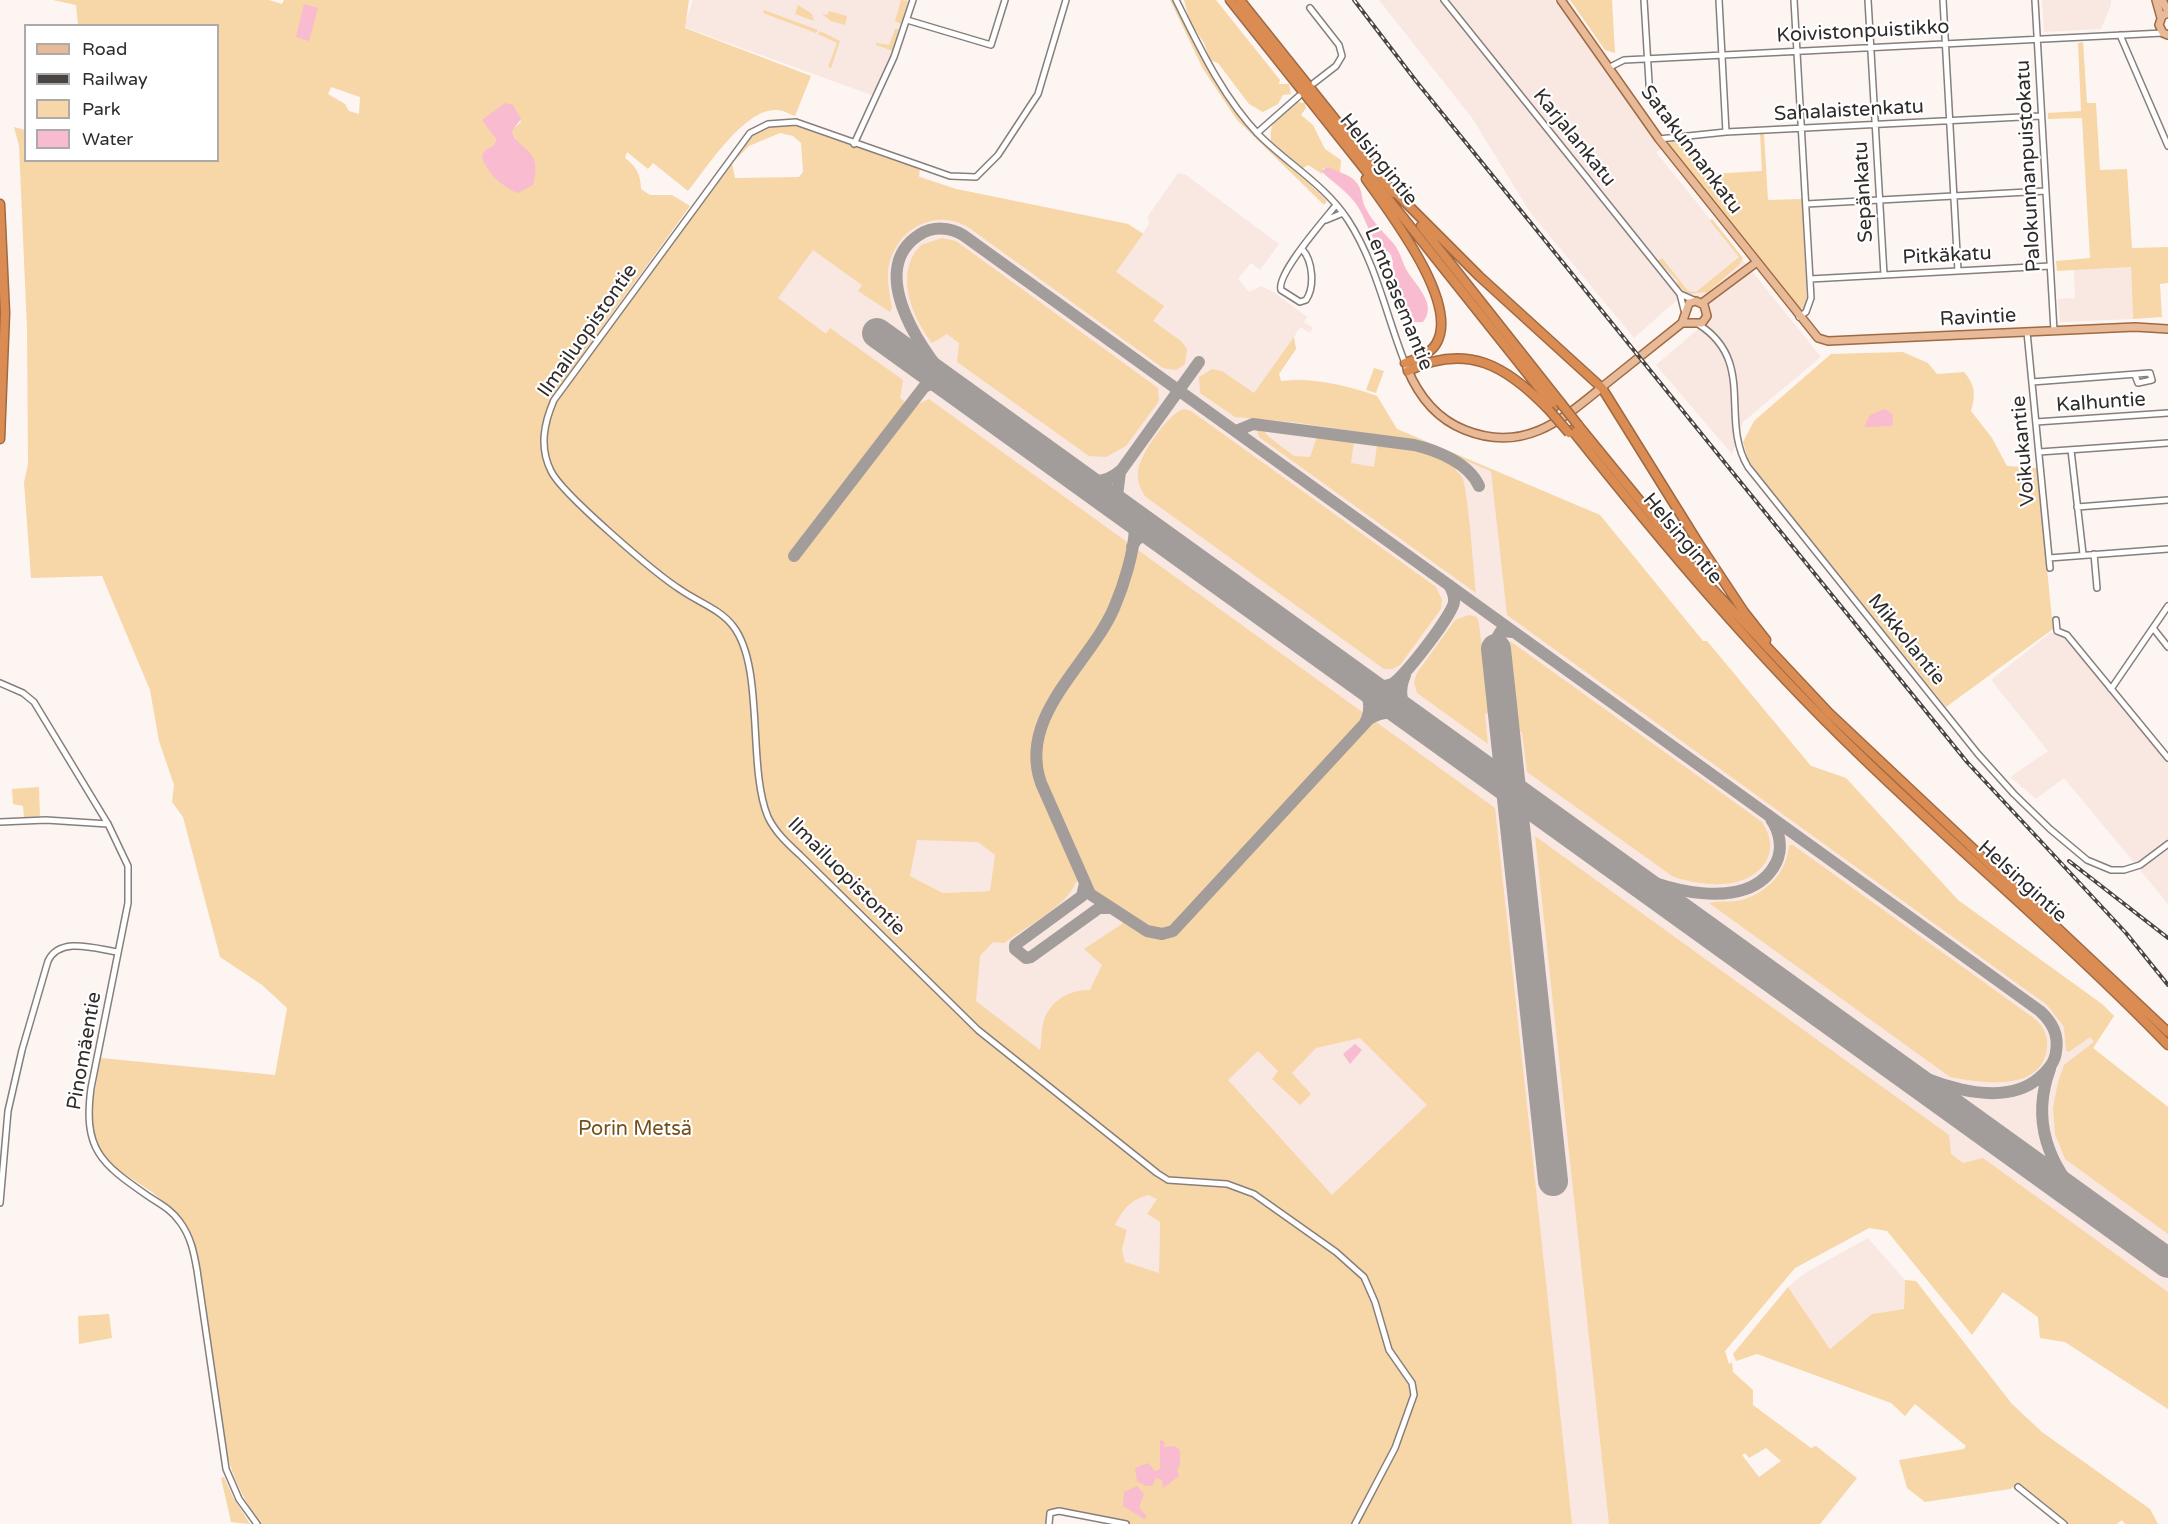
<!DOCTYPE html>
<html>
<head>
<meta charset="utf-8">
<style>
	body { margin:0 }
	#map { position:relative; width:2168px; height:1524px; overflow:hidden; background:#fdf5f2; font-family:"Varela Round",sans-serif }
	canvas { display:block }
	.legend { position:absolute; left:24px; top:24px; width:195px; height:138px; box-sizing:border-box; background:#fff; border:2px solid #acabaa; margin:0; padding:8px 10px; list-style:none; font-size:18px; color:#2f2c2b }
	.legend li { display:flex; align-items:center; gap:12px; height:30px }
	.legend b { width:30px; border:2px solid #acabaa }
</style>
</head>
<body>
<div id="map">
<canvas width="2168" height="1524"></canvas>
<ul class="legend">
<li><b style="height:8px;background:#e9ba97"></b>Road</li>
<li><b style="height:8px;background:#484543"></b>Railway</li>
<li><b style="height:16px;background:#f7d6a8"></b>Park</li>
<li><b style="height:16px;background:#f8bbd0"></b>Water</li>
</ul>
</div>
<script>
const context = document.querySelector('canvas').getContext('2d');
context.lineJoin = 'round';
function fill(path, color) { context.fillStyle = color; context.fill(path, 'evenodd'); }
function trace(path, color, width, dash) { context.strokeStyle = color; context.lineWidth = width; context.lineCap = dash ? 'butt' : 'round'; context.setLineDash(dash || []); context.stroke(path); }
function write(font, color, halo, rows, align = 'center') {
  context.font = font + ' "Varela Round",sans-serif'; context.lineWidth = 4.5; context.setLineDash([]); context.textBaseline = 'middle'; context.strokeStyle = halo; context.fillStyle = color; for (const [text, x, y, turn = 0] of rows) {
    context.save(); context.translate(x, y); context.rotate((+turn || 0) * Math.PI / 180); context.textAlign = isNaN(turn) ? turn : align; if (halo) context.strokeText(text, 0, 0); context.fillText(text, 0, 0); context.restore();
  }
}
fill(new Path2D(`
	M693 0H909L892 59 874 96 684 27Z
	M1379 0H1555L1562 8 1661 149 1656 152 1821 357 1743 422 1732 454 1656 365 1711 318 1687 291 1634 338 1530 212 1472 118Z
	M2042 0H2111V5L2101 29 2044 32Z
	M1178 173 1186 175 1279 244 1260 270 1251 263 1238 279 1249 292 1261 286 1275 293 1307 317 1304 322 1313 328 1310 333 1300 327 1299 329 1294 337 1296 349 1279 374 1281 381 1299 379 1325 382 1377 396 1397 429 1600 515 1703 641H1707L1811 766 1846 778 1958 900 2102 1004 2114 1016 2093 1048 2168 1107V1409L2065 1342 2040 1338 2038 1317 1893 1215 1795 1268 1725 1351 1745 1453 1742 1455 1748 1463 1710 1524H1480L1175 1162 919 961 990 891 943 893 881 861 694 266 919 176 956 189 1128 224 1143 233 1149 224 1148 216Z
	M2131 267 2133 319 2060 322 2058 299 2075 298 2074 270Z
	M2050 633H2070L2168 755V904L2064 778 2036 799 2010 777 2048 751 1991 680Z
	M1148 1195 1158 1199 1147 1214 1160 1222 1159 1274 1125 1262 1122 1250 1127 1231 1115 1225 1124 1206 1135 1199Z
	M1868 1238 1905 1280 1904 1309 1872 1314 1830 1349 1788 1287 1805 1273Z`), '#f9e7e2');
fill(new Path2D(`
	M53 0H269L282 4 284 0H689L685 28 811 76 795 116C789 114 783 110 777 110 745 107 706 169 688 191L653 163 648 169 627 152 625 158C636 166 641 175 641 189L650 195H672L690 206 572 369 574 372 743 141 759 127 786 121 920 166 919 177 956 189 1128 224 1143 234 1116 272 1164 306 1153 321 1181 341 1187 349 1185 364 1176 370 1163 368 968 227C933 207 893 231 888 271 887 283 890 296 892 308L890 312 858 291 862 285 813 250 778 298 826 334 830 328 903 380 900 398 912 407 929 399 1495 808 1572 1524H1126L1059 1511 1050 1513 1049 1524H260C244 1500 233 1479 226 1451L193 1239 169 1207 152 1192 112 1166 100 1152 93 1134 91 1111 101 1058 275 1075 287 1008 262 985 220 957 183 817 172 802 174 785 159 741 150 690 102 576 31 578 24 482 28 464 27 329 19 146 14 127 25 130 26 160H218V26L78 25 76 5ZM331 87 360 97 359 114 349 111 345 104 328 94ZM516 110 521 122 511 131 516 139 503 185 485 165V150L494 145 496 139 490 130ZM780 133 793 136 801 143 803 172 799 177 735 178 732 163 749 146ZM917 840 978 842 995 855 990 891 943 893 910 876ZM1086 879 1097 894 1129 915 1122 924 1084 949 1102 965 1090 990C1070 989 1050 1001 1044 1020 1041 1029 1042 1041 1040 1050L976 1001 980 956 993 942 1004 943C1025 928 1068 905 1076 882ZM1360 1038 1427 1105 1332 1195 1228 1080 1258 1051 1278 1071 1272 1079 1300 1105 1311 1094 1292 1073 1316 1048ZM1148 1195 1157 1199 1147 1214 1160 1222 1159 1273 1125 1262 1122 1250 1127 1230 1115 1225C1124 1208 1129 1201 1148 1195Z
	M901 0 908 1 901 24 895 21Z
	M1170 0H1174C1197 47 1219 96 1255 135 1278 159 1305 178 1327 201L1324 205 1237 120 1203 69Z
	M1184 0H1216L1280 80 1279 84H1289L1291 94 1283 95 1278 104 1263 112 1249 104 1218 63 1210 60 1204 43 1189 20Z
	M1570 0H1612L1615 53 1605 50Z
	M798 5 812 14 814 21 795 14Z
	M764 10 818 30 816 33 763 13Z
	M829 11 847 16 845 25 831 21 822 14 827 15Z
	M895 29H899L893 51 876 45V43L889 45Z
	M820 31 840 41 831 68 828 67 837 43 818 34Z
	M2083 42 2087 103H2096L2100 170 2127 169 2132 248 2168 247V283L2160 284 2162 317 2133 319 2131 267 2057 271 2056 261 2090 258 2082 118 2048 119V113L2081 111 2078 43Z
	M1297 102 1305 103 1306 108 1301 115 1313 125 1325 149 1341 160 1340 174 1323 168 1322 174 1308 165 1303 168 1271 141C1269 118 1280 115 1297 102Z
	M1760 134H1764L1768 200 1802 199 1807 301 1806 307 1802 309 1798 308 1668 143 1679 138 1710 174 1762 171Z
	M1712 219 1743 258 1739 265 1708 292 1687 294 1678 286 1677 280 1658 261 1662 258 1688 291 1696 292 1739 257 1710 221Z
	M942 238 956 241 1158 388 1159 401 1126 446 1106 457 1089 456 957 362 959 343 947 334 932 343C911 316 894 272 921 245Z
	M1294 337 1296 349 1279 374 1281 381C1314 378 1346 385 1377 396L1397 429 1600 515 1703 641H1707L1811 766 1846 778 1958 900 2102 1004 2114 1016 2093 1048 2168 1107V1234L2065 1159 2055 1134 2053 1108 2058 1082 2064 1065 2094 1042 2090 1037 2069 1052 2066 1051 2064 1027 2047 1005 1507 615 1491 471 1414 440 1292 422 1235 417 1200 393 1199 377 1212 369 1222 371 1254 393Z
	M1903 352 1928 363 1937 374 1964 372C1975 385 1976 394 1971 411L1992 438 2007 466 2037 468 2053 629 1946 707 1757 473 1748 459 1743 442 1754 421 1831 354Z
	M1374 368 1384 371 1376 393 1366 390Z
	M1184 409 1191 411 1436 587 1442 600 1441 609 1400 665 1392 669H1384L1146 497C1140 490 1137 481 1138 471 1139 456 1169 412 1184 409Z
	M1260 428 1266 429 1265 433 1269 437 1294 456 1310 457 1317 437 1354 442 1351 463 1374 467 1377 445C1406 449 1444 451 1462 477 1468 487 1474 575 1476 593L1259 437 1257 430Z
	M1469 615 1477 617 1479 623 1489 713 1485 714 1488 744 1417 693 1414 682 1417 673 1455 620Z
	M1510 641 1762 822C1769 833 1773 845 1768 857 1753 892 1701 887 1672 876L1527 772 1522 733 1519 731Z
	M39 787 40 818H24L23 806 13 804 12 789Z
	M1535 836 1949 1135 1951 1154 1963 1163 1983 1158 2168 1292V1409L2065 1342 2040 1338 2038 1317 2003 1292 1972 1335 1887 1231 1869 1228 1795 1268 1725 1351 1729 1364 1732 1362 1733 1372 1753 1390V1405L1811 1448 1816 1446 1857 1478 1820 1524H1609ZM1766 1448 1781 1461 1759 1477 1742 1455 1745 1453 1749 1458Z
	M1789 845H1793L2035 1019C2044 1027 2048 1036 2047 1048 2042 1093 1980 1083 1950 1077L1709 903C1718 901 1728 902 1737 901 1766 895 1787 873 1789 845Z
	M1905 1280 1916 1281 2012 1404 2042 1432 2150 1509 2158 1524H2125L2122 1520 2117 1524H2068L2018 1484 2010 1489 1925 1502 1907 1488 1899 1460 1964 1449 1966 1446 1915 1404 1905 1416 1891 1403 1757 1354 1736 1361 1733 1354 1788 1287 1830 1349 1872 1314 1904 1309Z
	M109 1314 112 1338 79 1344 78 1316Z
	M224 1477 233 1497 250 1524 231 1522 221 1478Z`), '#f7d6a8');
fill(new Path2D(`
	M304 4 318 8 309 41 296 37Z
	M505 103 513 105 521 119 512 131C517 152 544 146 533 185L518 193C504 189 484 170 482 156L485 150 494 145 496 139 482 120Z
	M1328 167C1337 172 1350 174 1356 182 1363 190 1361 198 1365 207 1372 221 1384 233 1394 244 1400 252 1402 261 1406 269 1415 285 1438 304 1423 322 1388 325 1396 279 1392 259 1391 249 1382 251 1377 244 1367 230 1364 212 1352 199 1343 188 1331 181 1321 171Z
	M1885 409 1893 415 1892 426 1864 427 1870 415Z
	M1355 1044 1362 1050 1350 1064 1343 1054Z
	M1160 1440 1165 1442 1164 1447 1174 1446 1180 1450V1464L1177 1470 1179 1476 1163 1488 1162 1480 1156 1478 1152 1486H1146L1137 1481 1135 1468 1148 1463 1155 1471 1160 1469Z
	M1137 1486 1144 1494 1139 1507 1147 1517 1144 1519 1123 1506 1124 1492Z`), '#f8bbd0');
trace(new Path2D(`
	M1199 362 1120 472 1117 496 1133 520 1135 528C1134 552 1124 585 1114 608 1090 664 1017 716 1041 783L1090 894 1147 931 1162 934 1173 931 1369 719C1384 710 1397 712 1412 718
	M957 390C926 359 863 271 919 235 933 226 950 227 963 235L2040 1011C2052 1022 2059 1034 2056 1052 2055 1062 2047 1072 2039 1078 1999 1112 1924 1081 1885 1059
	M1236 431 1253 424 1414 445C1436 450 1469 463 1479 486
	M1073 474C1089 484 1105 484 1120 471
	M1132 547 1136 540 1143 535 1162 538
	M794 556 924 387 935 382 950 385
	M1495 641 1501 631 1513 632
	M1405 675C1398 691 1401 704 1411 717
	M1356 678C1368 685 1379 689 1392 684 1403 679 1453 614 1454 602 1455 595 1452 590 1449 585
	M1359 681C1369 693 1373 709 1365 723
	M1618 867C1657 889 1749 916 1776 863 1783 849 1780 832 1771 819
	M1085 883 1082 896 1015 945V949L1026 958 1031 957 1099 908H1111
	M2050 1069C2031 1120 2048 1166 2085 1203`), '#a29d9a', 12);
trace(new Path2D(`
	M877 333 2168 1263
	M1496 649 1553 1181`), '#a29d9a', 30);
const minor = new Path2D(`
	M1066 0 1038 94 998 155 976 177 950 176 796 122 768 124 750 133 554 400C544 423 539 447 551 471 561 493 657 575 681 590 698 602 720 609 733 626 765 667 747 767 768 817 775 832 788 844 800 855L978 1030 1157 1173 1168 1180 1227 1184 1254 1194 1336 1252 1364 1277 1375 1302 1389 1350 1412 1383 1414 1395 1395 1448 1355 1524
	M1176 0C1200 48 1222 96 1259 135 1288 164 1325 185 1348 220 1376 263 1386 315 1405 363
	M1444 0 1680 294 1684 310
	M1644 0 1650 99
	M1719 0 1726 132
	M1794 0 1811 298 1806 312 1799 317
	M1868 0 1884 275
	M1943 0 1958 271
	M2035 0 2054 331
	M1310 8 1339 45 1342 56 1336 66 1314 83
	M907 20 991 45 1005 0
	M2120 35 2168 146
	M1608 68 1624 60 2163 33
	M1257 133 1299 96
	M1659 139 1726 132 2041 116
	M854 144 894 57 913 0
	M1806 204 2046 191
	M1326 220 1343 213
	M1302 249C1313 261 1315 287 1306 300L1300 302 1281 290C1276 274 1325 219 1336 205
	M1810 279 2050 266
	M1680 294 1696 301
	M1698 324C1757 361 1719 419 1748 467L1978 754 2014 794 2050 829 2087 860 2111 870H2124L2140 865 2168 844
	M2027 332 2050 568
	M2032 382 2150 373 2152 380 2138 383 2135 375
	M2036 422 2168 413
	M2071 450 2083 554
	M2039 452 2168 443
	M2077 507 2168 500
	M2094 554 2097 588
	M2049 558 2168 549
	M2056 620 2057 631 2067 635 2168 758
	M2153 628 2168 647
	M0 683 23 693 34 702 108 824 128 866V903L91 1088C83 1149 100 1163 148 1196 160 1204 172 1210 180 1222 191 1237 194 1253 197 1270L226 1469 239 1499 257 1524
	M2111 689 2168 606
	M0 822 46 820 108 824
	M0 1203 8 1111 22 1050 48 961C60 936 96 949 118 952
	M2018 1487 2064 1524
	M1049 1524 1050 1513 1059 1511 1126 1524`);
const major = new Path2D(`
	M1561 0 1659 139 1818 338 1828 341 2135 327 2168 329
	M2156 0 2161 18
	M2162 0 2168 11
	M2168 13 2162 16 2159 25 2163 33 2168 35
	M1702 303 1757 262
	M1407 368C1418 395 1437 419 1465 430 1525 454 1563 419 1607 383 1632 363 1657 343 1682 323L1689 303 1696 301 1704 305 1707 316 1702 323H1682`);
const highway = new Path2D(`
	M1230 0 1554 407
	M1240 0 1394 193
	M1366 179C1389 212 1461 304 1436 344 1429 355 1416 359 1405 363
	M1392 189 1479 276 1602 388 1699 544 1744 612 1766 640
	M0 204 5 313 0 439
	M1421 226 1560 402
	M1408 371C1467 342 1507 366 1549 410
	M1578 425 1707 583 1829 713 2168 1032
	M1572 430C1662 543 1754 653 1858 753 1960 852 2069 943 2168 1045`);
trace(minor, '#867f7c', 8);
trace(major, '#9e6a44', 10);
trace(highway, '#9e6a44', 11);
trace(minor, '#fff', 5);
trace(major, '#e9ba97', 7);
trace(highway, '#da8c52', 8);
const rail = new Path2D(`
	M1354 0 1416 81 1967 762 2126 933 2168 985
	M2069 861 2168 938`);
trace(rail, '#484543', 4);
trace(rail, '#fff', 1.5, [4.5]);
const highwayBridge = new Path2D(`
	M1560 402 1578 425
	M1549 410 1569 433`);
trace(highwayBridge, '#9e6a44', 11, []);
trace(highwayBridge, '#da8c52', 8);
write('20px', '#2f2c2b', '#fff', [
	["Koivistonpuistikko",1863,32,-3],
	["Sahalaistenkatu",1849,111,-3],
	["Karjalankatu",1574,138,51],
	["Satakunnankatu",1691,150,53],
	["Helsingintie",1378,160,51],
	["Palokunnanpuistokatu",2029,166,-93],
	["Sepänkatu",1864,192,-93],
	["Pitkäkatu",1947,256,-3],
	["Lentoasemantie",1398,299,68],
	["Ravintie",1978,318,-3],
	["Ilmailuopistontie",588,331,-55],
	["Kalhuntie",2101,403,-4],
	["Voikukantie",2024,451,-95],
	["Helsingintie",1682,539,50],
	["Mikkolantie",1906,640,51],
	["Ilmailuopistontie",846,877,45],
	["Helsingintie",2022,882,42],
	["Pinomäentie",85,1051,-80]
]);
write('20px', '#735019', '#fff', [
	["Porin Metsä",635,1130]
]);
</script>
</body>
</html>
